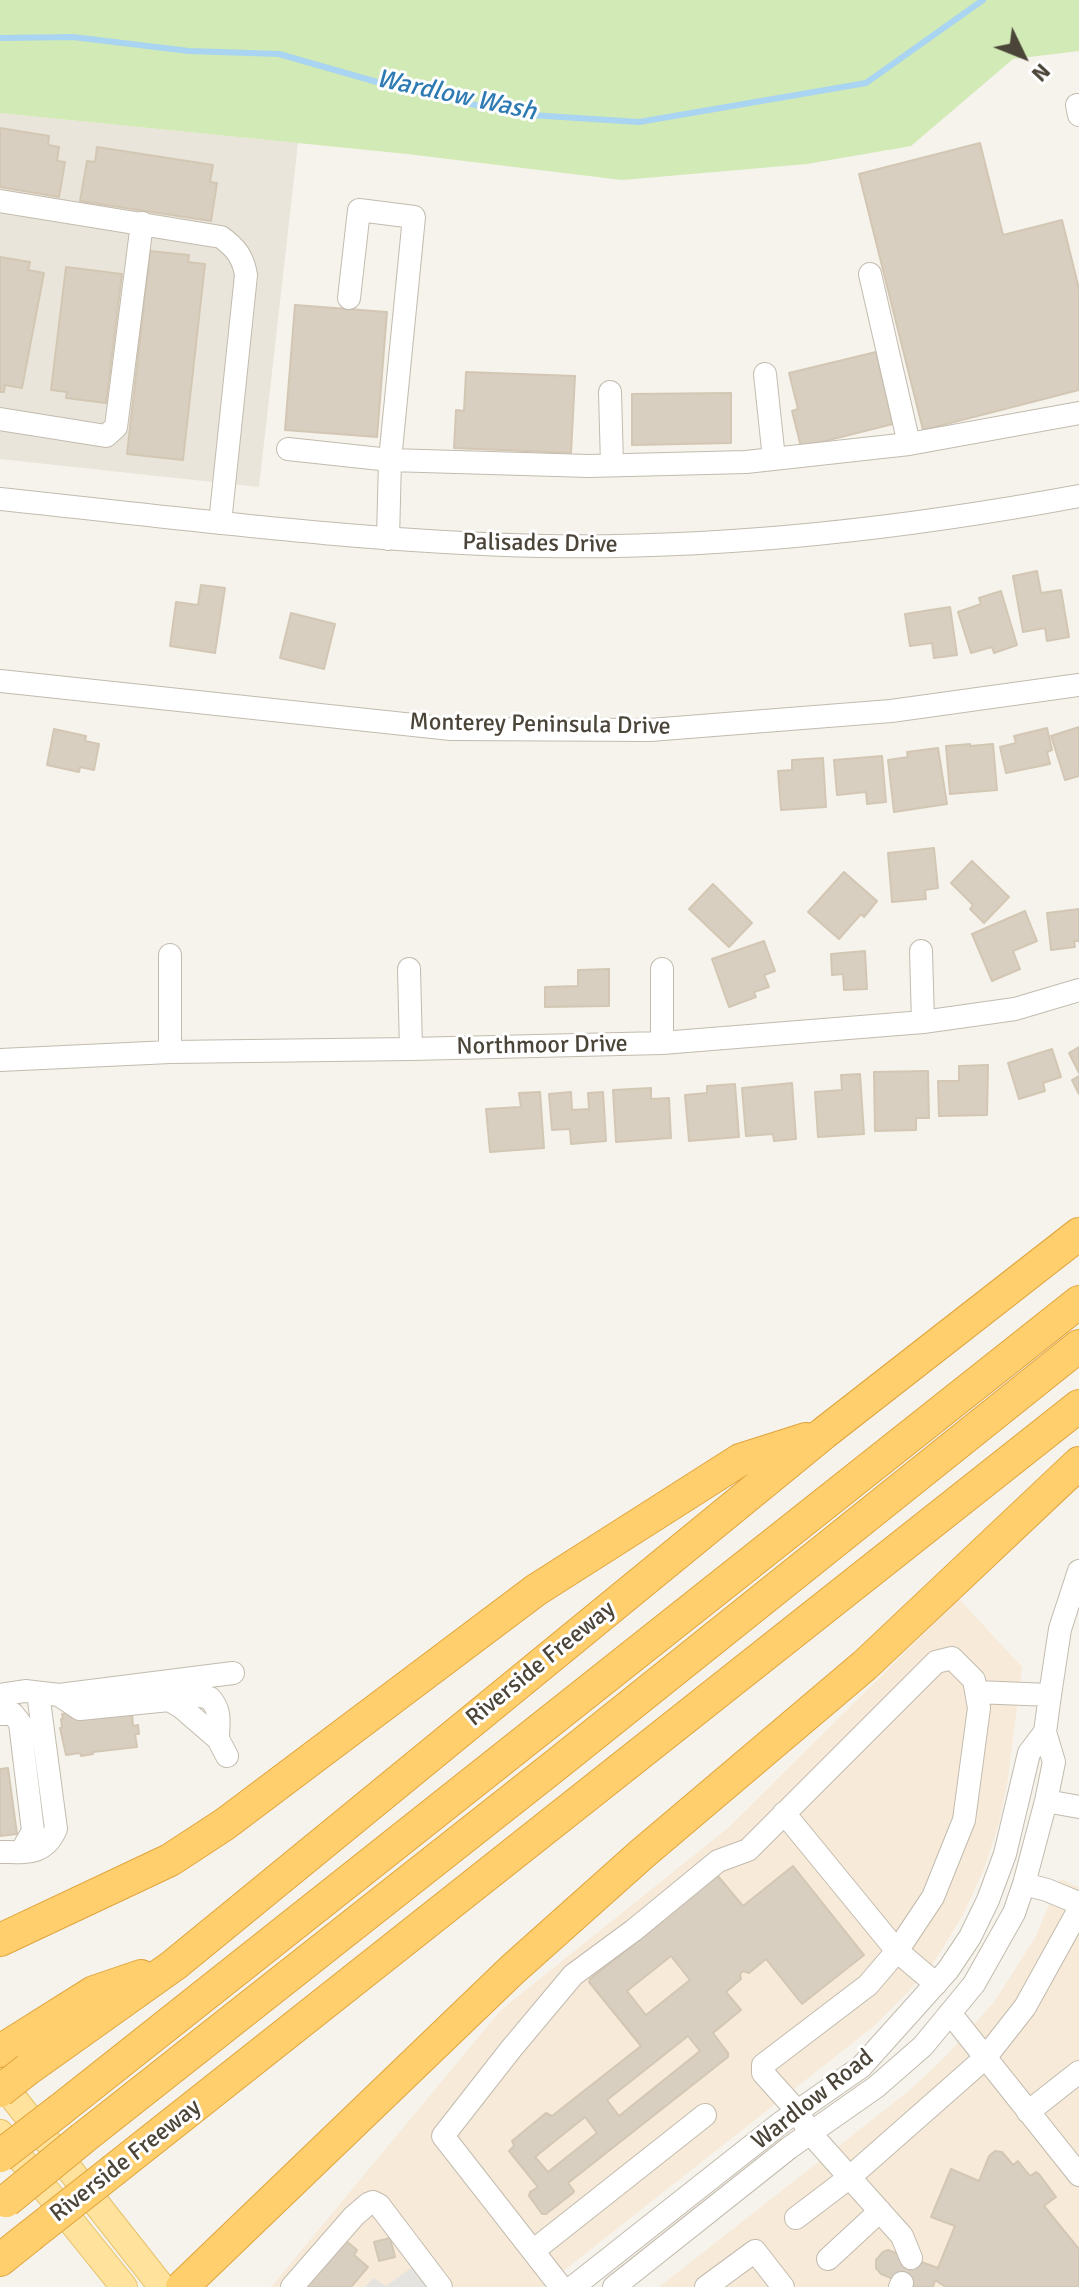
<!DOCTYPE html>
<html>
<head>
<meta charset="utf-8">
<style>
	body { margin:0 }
	#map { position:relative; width:1079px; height:2287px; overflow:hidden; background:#f6f3ec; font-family:Signika,sans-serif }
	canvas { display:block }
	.north { position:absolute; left:983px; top:16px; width:80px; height:80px; -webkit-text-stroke:6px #fff; paint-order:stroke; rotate:133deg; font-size:22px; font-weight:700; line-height:32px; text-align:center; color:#4b4439 }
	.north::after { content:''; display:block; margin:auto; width:28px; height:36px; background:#4b4439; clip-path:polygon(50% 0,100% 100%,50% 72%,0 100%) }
</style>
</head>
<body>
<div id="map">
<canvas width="1079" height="2287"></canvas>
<div class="north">N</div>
</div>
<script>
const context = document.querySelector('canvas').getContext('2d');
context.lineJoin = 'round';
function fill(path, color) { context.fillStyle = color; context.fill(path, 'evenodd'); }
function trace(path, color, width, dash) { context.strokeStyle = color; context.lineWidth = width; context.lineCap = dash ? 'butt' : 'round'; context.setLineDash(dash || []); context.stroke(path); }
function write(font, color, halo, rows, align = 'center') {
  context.font = font + ' Signika,sans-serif'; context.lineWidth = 6; context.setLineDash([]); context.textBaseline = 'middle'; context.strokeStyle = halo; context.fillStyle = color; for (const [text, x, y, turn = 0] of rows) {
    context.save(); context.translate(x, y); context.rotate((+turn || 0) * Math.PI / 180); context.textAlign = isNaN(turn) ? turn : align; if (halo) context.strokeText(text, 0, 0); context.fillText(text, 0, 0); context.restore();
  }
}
fill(new Path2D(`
	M0 113 298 143 259 487 0 459Z`), '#eae5da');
fill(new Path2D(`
	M959 1599 1022 1667 1008 1778 999 1823 984 1869 963 1915 936 1959 908 1992 874 2026 543 2287H271L501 2010 728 1828Z
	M1060 1879 1079 1887V2287H659L910 2090 946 2056 994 2002 1035 1938Z`), '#f7ead8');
fill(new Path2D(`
	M0 0H1079V51L1013 59 911 146 807 164 622 180 407 154 0 113Z`), '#d2eab5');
fill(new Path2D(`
	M414 2266 430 2287H365L373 2278 386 2286Z`), '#e5e3e0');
trace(new Path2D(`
	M0 38 73 37 189 51 279 54 384 84 515 114 639 122 866 83 983 0`), '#a9d4f2', 6);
const building = new Path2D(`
	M0 128 49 136 48 145 59 147 57 161 65 162 59 197 0 187Z
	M980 143 1003 235 1062 220 1079 289V390L923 430 859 174Z
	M97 147 213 165 210 182 217 183 211 221 80 201 87 161 95 162Z
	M150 251 189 255 188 262 205 264 183 460 127 454Z
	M0 257 30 262 28 270 44 273 22 388 5 385 4 392H0Z
	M66 267 122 274 106 403 66 398 67 392 51 390Z
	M295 305 387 312 377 437 285 430Z
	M876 352 893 424 801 447 792 411 798 409 789 373Z
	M466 372 575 376 571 453 454 448 456 410 464 411Z
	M731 393V443L632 445V394Z
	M1037 571 1041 593 1061 590 1069 637 1047 641 1045 628 1023 632 1013 576Z
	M201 585 225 588 215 653 170 646 176 602 198 605Z
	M1001 591 1017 645 994 653 992 647 971 653 958 612 981 604 979 598Z
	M950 607 957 655 934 658 932 643 910 646 905 614Z
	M291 613 335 624 324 669 280 658Z
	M1079 727V776L1065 780 1051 736Z
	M1047 728 1052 750 1047 752 1050 764 1006 773 1000 747 1016 743 1014 736Z
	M54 729 86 736 85 741 99 744 94 770 80 767 79 772 47 765Z
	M970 744V746L993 744 997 790 950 794 946 746Z
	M938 748 947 804 894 812 888 760 908 757 907 752Z
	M882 756 886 802 867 804 866 792 837 795 834 760Z
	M823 758 826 807 781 810 778 771 792 770V760Z
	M934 848 938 888 925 890 926 899 892 902 888 853Z
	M972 861 1009 897 984 923 970 909 973 905 951 883Z
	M844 872 877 901 864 917 861 914 839 939 808 912Z
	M713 884 752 923 729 947 689 909Z
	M1079 909V941H1074L1075 947 1051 950 1047 913Z
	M1025 911 1037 941 1013 951 1020 969 992 981 972 934Z
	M764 941 775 971 764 975 769 987 754 992 756 997 729 1007 712 959Z
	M865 951 867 989 844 990 843 974 832 975 831 954Z
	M609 969V1006L545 1007V987L578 986V970Z
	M1079 1047V1073L1069 1053Z
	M1052 1049 1061 1077 1043 1083 1045 1091 1019 1099 1008 1063Z
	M988 1065 987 1115 939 1116 938 1081H959V1066Z
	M928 1071 929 1118H916V1130L875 1131 874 1072Z
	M860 1074 864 1134 818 1137 815 1092 842 1090 841 1075Z
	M1079 1076V1094L1072 1080Z
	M792 1083 796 1139 774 1141 773 1134 746 1136 742 1088Z
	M735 1084 739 1137 689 1141 685 1095 707 1093V1086Z
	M651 1088V1099L669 1098 671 1138 616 1142 613 1090Z
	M540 1092 544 1148 490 1152 486 1109 521 1107 519 1093Z
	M571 1092 572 1110 589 1109 588 1093 603 1092 606 1141 571 1144 570 1129 552 1130 549 1094Z
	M71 1713V1717L132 1713 133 1726 138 1725 139 1734H135L137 1747 93 1752V1754L81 1756 80 1753 66 1755 60 1728H62L61 1719H63L62 1714Z
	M8 1768 17 1834 0 1836V1769Z
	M793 1866 864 1955 802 2004 766 1959 749 1973 743 1971 740 1974 741 1979 726 1992 741 2010 713 2033 728 2053V2057L568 2183 574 2191 573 2193 546 2214H542L529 2196 530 2192 538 2187 509 2151 514 2146 512 2141 546 2113 552 2116 641 2046 589 1982 590 1979 663 1921V1916L717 1875 743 1906ZM671 1956 690 1980 646 2015 627 1991ZM688 2036 700 2051 619 2116 607 2100ZM585 2117 597 2133 548 2172 535 2157Z
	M995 2151 1002 2152 1013 2165 1018 2161 1030 2176 1036 2172 1039 2174 1056 2197 1044 2206 1079 2249V2287H946L935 2280 933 2287H913L881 2274 876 2268V2260L883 2252 888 2250 938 2268 955 2226 931 2217 951 2169 979 2181 989 2156Z
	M390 2238 395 2257 379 2261 374 2242Z
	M345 2240 357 2250 354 2255 368 2267 351 2287H301Z`);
fill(building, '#d8cfc1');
trace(building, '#d3c7b4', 2);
const minor = new Path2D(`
	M1077 105 1079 115
	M0 201 221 237C236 248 243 257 246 275L220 523
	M870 274 909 444
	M349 298 359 210 414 217 390 460 388 539
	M765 374 774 459
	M610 392 612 465
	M0 419 106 436 116 427 142 223
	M288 449 390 460 589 466 746 462 909 444 1079 413
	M0 499C181 518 361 542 543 546 723 549 902 529 1079 496
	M0 681 451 729 650 730 891 711 1079 685
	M921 951 923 1022
	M170 955V1052
	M409 969 411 1049
	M662 969V1043
	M0 1060 170 1052 411 1049 662 1043 923 1022 1015 1009 1079 990
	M976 1692 1050 1695
	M0 1695 25 1691 59 1695 233 1673
	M59 1695 80 1709 169 1700 181 1707 218 1739 227 1756
	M169 1700 195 1695 210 1698C222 1712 218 1722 218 1739
	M0 1714H13L20 1723 33 1831 21 1852
	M1046 1801 1079 1807
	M784 1813 897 1951 936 1984
	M0 1852C26 1852 44 1856 56 1829L38 1693
	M950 2013 1079 2175
	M1028 2112 1079 2072
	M796 2218 850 2177 985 2058 1025 2007 1077 1913 1076 1902 1047 1890 1024 1884
	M533 2251 705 2115
	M828 2259 880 2211
	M292 2287 354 2216 368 2204 373 2202 379 2205 441 2287
	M561 2287 443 2136 511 2049 573 1975 634 1930 718 1861 748 1850 936 1662 952 1658 974 1680 979 1708 964 1820 933 1897 897 1951 868 1985 763 2065V2073L798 2112 810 2133 902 2236 911 2258
	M573 2287 782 2122 861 2067 948 1970 970 1937 988 1900 1005 1854 1029 1753 1045 1732
	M614 2287 789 2148 876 2087 923 2046 974 1984 1014 1913 1024 1884 1046 1801 1054 1762 1045 1732 1050 1695 1060 1629 1079 1571
	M706 2287 755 2251 783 2287
	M900 2287 902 2283`);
const major = new Path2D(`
	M0 2081 162 2287
	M0 2133 124 2287`);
const highway = new Path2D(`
	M0 1940 170 1860 225 1824 536 1590 740 1460 806 1439
	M0 2051 94 1992 141 1976
	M28 2069 174 1965 824 1433 1079 1234
	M61 2109 1079 1302
	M83 2138 557 1764 1079 1346
	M115 2169 1079 1406
	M0 2260 30 2236
	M182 2287 513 1969 643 1853 865 1665 1079 1463`);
trace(minor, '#c2bbae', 24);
trace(major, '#e6c16a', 28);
trace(highway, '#e0a43c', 34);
trace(minor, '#fff', 22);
trace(major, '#ffe39c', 26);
trace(highway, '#ffcf6e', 32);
const highwayBridge = new Path2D(`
	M0 2091 28 2069
	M0 2156 61 2109
	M6 2201 83 2138
	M30 2236 115 2169`);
trace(highwayBridge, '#e0a43c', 34, []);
trace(highwayBridge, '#ffcf6e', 32);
write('24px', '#4b4439', '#fff', [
	["Palisades Drive",540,544,1],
	["Monterey Peninsula Drive",540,725,1],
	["Northmoor Drive",542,1046,-1],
	["Riverside Freeway",541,1664,-39],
	["Wardlow Road",813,2100,-38],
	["Riverside Freeway",126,2161,-38]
]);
write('italic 26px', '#2e7ab2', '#fff', [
	["Wardlow Wash",456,96,12]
]);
</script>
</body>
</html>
